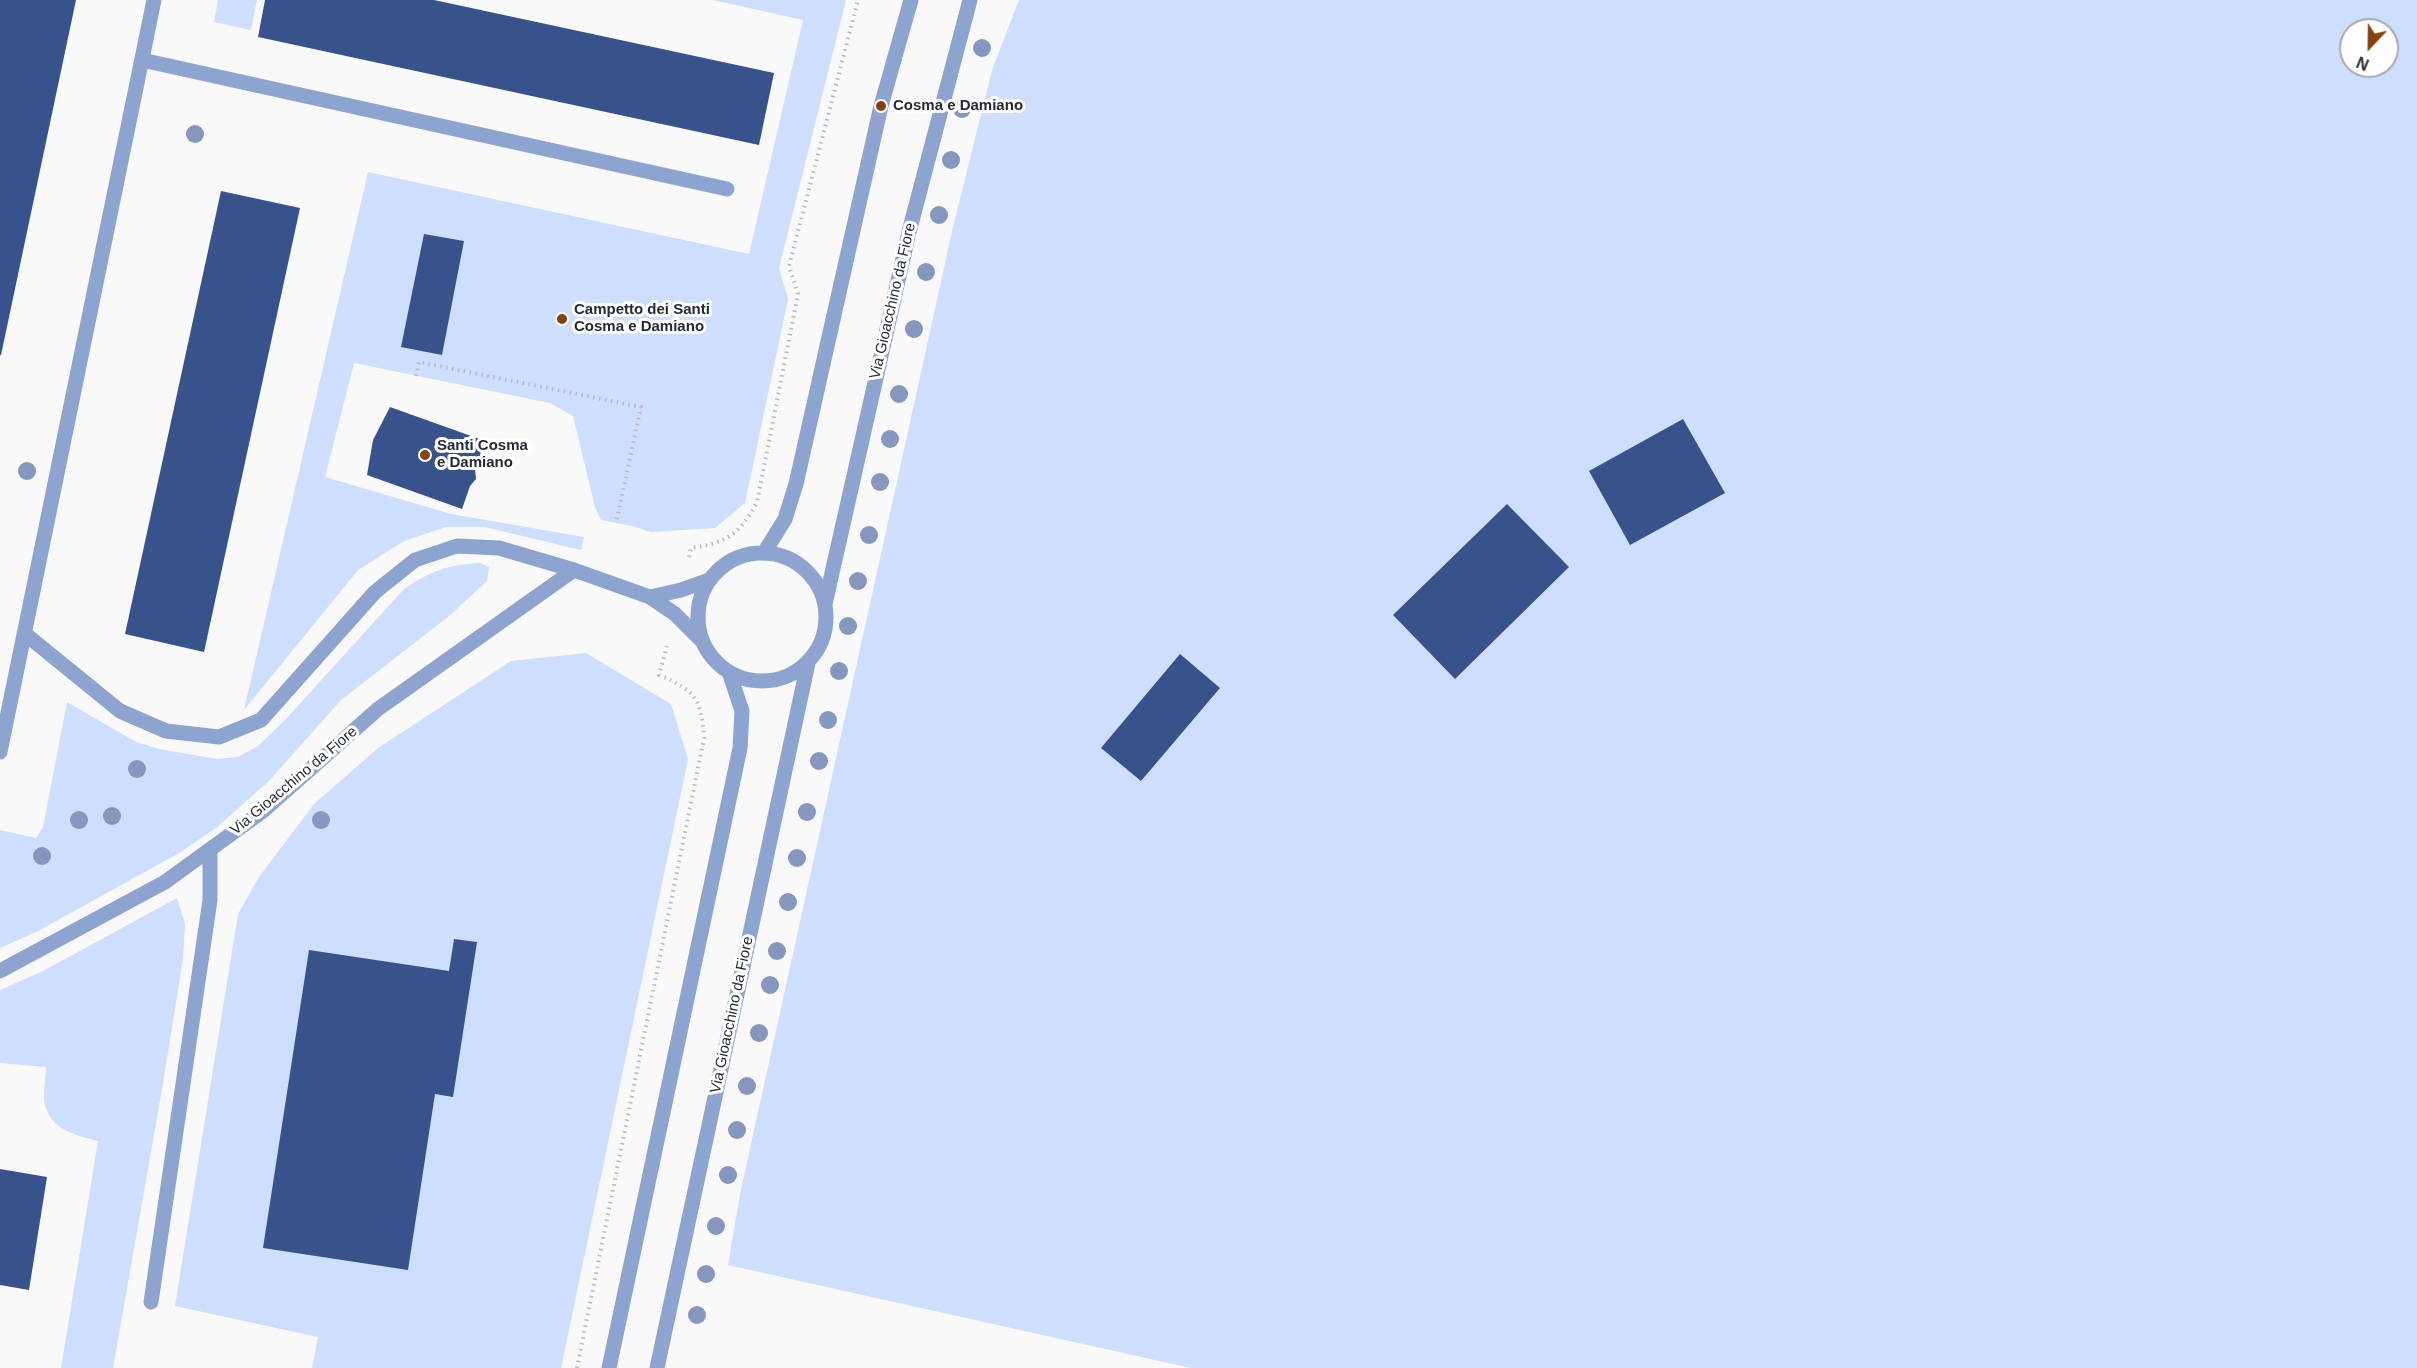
<!DOCTYPE html>
<html>
<head>
<meta charset="utf-8">
<style>
	body { margin:0 }
	#map { position:relative; width:2417px; height:1368px; overflow:hidden; background:#f9f9f9; font-family:Helvetica,sans-serif }
	canvas { display:block }
	.north { position:absolute; left:2339px; top:18px; width:60px; height:60px; box-sizing:border-box; background:#fff; border:2px solid #a8aaaf; border-radius:50%; rotate:202deg; font-size:16px; font-weight:700; line-height:24px; text-align:center; color:#252b36 }
	.north::after { content:''; display:block; margin:auto; width:21px; height:27px; background:#85440e; clip-path:polygon(50% 0,100% 100%,50% 72%,0 100%) }
</style>
</head>
<body>
<div id="map">
<canvas width="2417" height="1368"></canvas>
<div class="north">N</div>
</div>
<script>
const context = document.querySelector('canvas').getContext('2d');
context.lineJoin = 'round';
function fill(path, color) { context.fillStyle = color; context.fill(path, 'evenodd'); }
function trace(path, color, width, dash) { context.strokeStyle = color; context.lineWidth = width; context.lineCap = dash ? 'butt' : 'round'; context.setLineDash(dash || []); context.stroke(path); }
function write(font, color, halo, rows, align = 'center') {
  context.font = font + ' Helvetica,sans-serif'; context.lineWidth = 6; context.setLineDash([]); context.textBaseline = 'middle'; context.strokeStyle = halo; context.fillStyle = color; for (const [text, x, y, turn = 0] of rows) {
    context.save(); context.translate(x, y); context.rotate((+turn || 0) * Math.PI / 180); context.textAlign = isNaN(turn) ? turn : align; if (halo) context.strokeText(text, 0, 0); context.fillText(text, 0, 0); context.restore();
  }
}
fill(new Path2D(`
	M218 0H257L251 30 214 22Z
	M713 0H846L779 268 788 299 745 503 715 528 651 532 632 526 601 520 595 507 573 416 550 403 354 363 325 477 451 514 584 537 581 550 485 527H446L404 541 358 570 244 710 368 172 749 254 803 20Z
	M1019 0H2417V1368H1191L728 1265 740 1194 953 227 992 70ZM2351 30H2387V66H2351Z
	M480 563 489 567 487 581 449 616 341 700 269 781 216 828 179 853 38 931 0 948V830L36 838 43 827 67 702 136 742 159 749 217 759 238 757 258 746 286 719 404 589C430 571 448 565 480 563Z
	M586 653 671 704 688 759 561 1368H312L318 1337 175 1306 238 914 259 877 314 804 378 748 511 661Z
	M177 898 185 924 183 959 162 1089 113 1368H61L98 1141C76 1135 52 1131 45 1105 42 1094 46 1078 46 1067L0 1063V990L43 971Z`), '#cedefe');
fill(new Path2D(`
	M0 0H76L1 355H0Z
	M265 0H434L774 73 759 145 258 37Z
	M221 191 300 208 204 652 125 634Z
	M424 234 464 241 442 355 401 347Z
	M390 407 485 441 475 469 476 479 470 486 462 509 367 475 373 440Z
	M1683 419 1725 493 1630 545 1589 471Z
	M1507 504 1569 567 1455 679 1393 615Z
	M1180 654 1220 688 1141 781 1101 748Z
	M454 939 477 942 453 1097 435 1094 408 1270 263 1248 309 950 449 971Z
	M0 1169 47 1177 29 1290 0 1285Z`), '#38528b');
trace(new Path2D(`
	M416 376 419 362 641 407 616 523
	M689 557 691 548C727 543 740 534 757 502L798 294 789 266 858 0
	M577 1368 704 738C701 698 696 691 659 675L667 646`), '#b8babe', 4, [1.5, 4.5]);
trace(new Path2D(`
	M142 60 727 189
	M764 553 785 519 796 484 881 106 911 0
	M698 617a64 64 0 1 1 128 0a64 64 0 1 1-128 0Z
	M650 597 681 590 709 580
	M825 604 909 232 970 0
	M24 633 120 711 166 731 219 737 261 720 375 592 415 560 457 546 499 548 574 570 650 597 675 614 702 641
	M0 752 154 0
	M0 971 165 882 263 811 378 709 574 570
	M151 1302 210 900V850
	M609 1368 740 748 742 711 729 672
	M657 1368 808 663`), '#8da4d1', 15);
context.fillStyle = '#8597bf';
for (const [x, y] of [
	[982,48],
	[962,109],
	[195,134],
	[951,160],
	[939,215],
	[926,272],
	[914,329],
	[899,394],
	[890,439],
	[27,471],
	[880,482],
	[869,535],
	[858,581],
	[848,626],
	[839,671],
	[828,720],
	[819,761],
	[137,769],
	[807,812],
	[112,816],
	[79,820],
	[321,820],
	[42,856],
	[797,858],
	[788,902],
	[777,951],
	[770,985],
	[759,1033],
	[747,1086],
	[737,1130],
	[728,1175],
	[716,1226],
	[706,1274],
	[697,1315]
]) { context.beginPath(); context.arc(x, y, 9, 0, 2 * Math.PI); context.fill(); }
for (const [x, y, r, color] of [
	[881,106,6,"#85440e"],
	[562,319,6,"#85440e"],
	[425,455,6,"#85440e"]
]) { const dot = new Path2D(); dot.arc(x, y, r, 0, 2 * Math.PI); context.fillStyle = color; context.fill(dot); trace(dot, '#fff', 2); }
write('bold 15px', '#252b36', '#fff', [
	["Cosma e Damiano",893,106],
	["Campetto dei Santi",574,310],
	["Cosma e Damiano",574,327],
	["Santi Cosma",437,446],
	["e Damiano",437,463]
], 'left');
write('15px', '#252b36', '#fff', [
	["Via Gioacchino da Fiore",893,301,-77],
	["Via Gioacchino da Fiore",294,781,-40],
	["Via Gioacchino da Fiore",732,1015,-78]
]);
</script>
</body>
</html>
